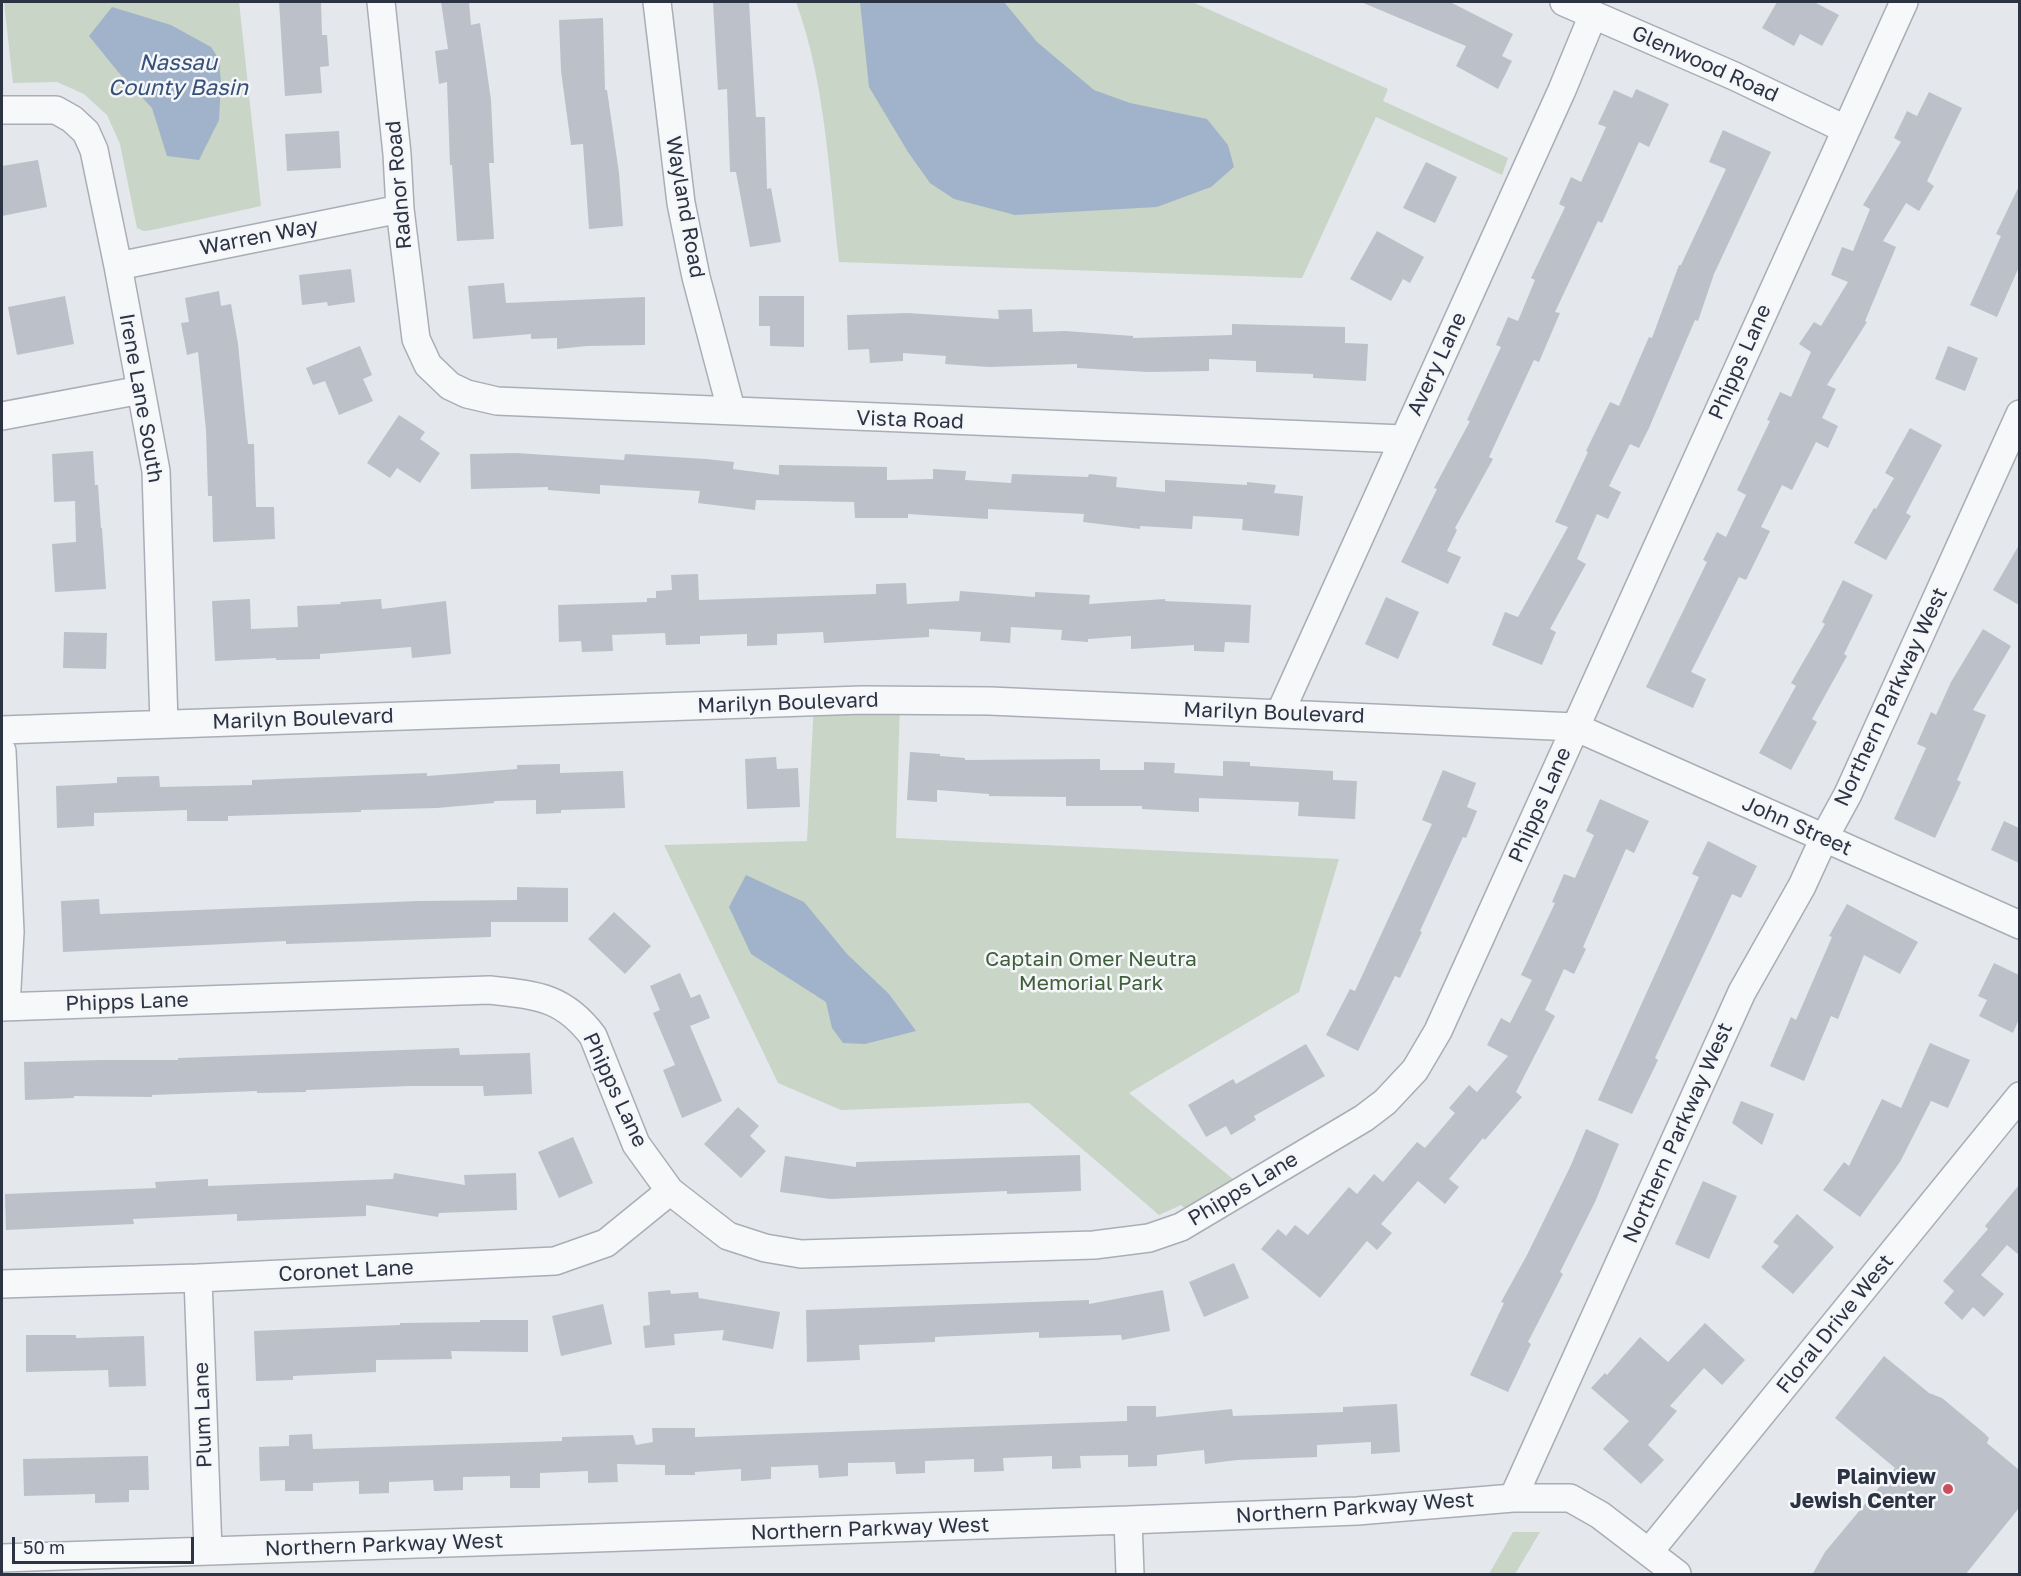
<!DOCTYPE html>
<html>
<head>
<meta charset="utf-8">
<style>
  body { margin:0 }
  #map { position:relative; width:2021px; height:1576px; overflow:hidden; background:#e4e7ec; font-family:"Golos Text",sans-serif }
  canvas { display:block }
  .frame { position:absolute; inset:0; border:3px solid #2c3444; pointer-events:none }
  .scale { position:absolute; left:12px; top:1537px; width:182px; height:27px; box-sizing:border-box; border:3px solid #2c3444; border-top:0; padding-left:8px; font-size:18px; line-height:21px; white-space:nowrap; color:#2c3444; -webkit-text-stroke:4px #f4f6f9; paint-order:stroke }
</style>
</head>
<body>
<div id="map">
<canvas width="2021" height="1576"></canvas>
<div class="frame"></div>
<div class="scale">50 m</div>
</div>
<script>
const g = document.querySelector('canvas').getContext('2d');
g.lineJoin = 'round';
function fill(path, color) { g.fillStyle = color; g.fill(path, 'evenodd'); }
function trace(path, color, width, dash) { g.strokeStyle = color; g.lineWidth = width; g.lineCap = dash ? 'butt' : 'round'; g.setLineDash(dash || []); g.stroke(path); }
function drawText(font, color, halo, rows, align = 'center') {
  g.font = font + ' "Golos Text",sans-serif'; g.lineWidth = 5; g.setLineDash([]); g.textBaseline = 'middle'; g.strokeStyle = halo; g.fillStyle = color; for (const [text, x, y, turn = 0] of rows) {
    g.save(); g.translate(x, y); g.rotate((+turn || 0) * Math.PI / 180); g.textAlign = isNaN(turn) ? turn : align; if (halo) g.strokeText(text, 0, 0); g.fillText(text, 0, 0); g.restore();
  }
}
fill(new Path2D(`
  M4,2H239L261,206L152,230L144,231L137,228L120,144L107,115L84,94L57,82L13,83Z
  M796,2H1192L1388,89L1383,101L1508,158L1502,175L1376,117L1302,278L839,262C829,176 826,84 796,2Z
  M900,701L896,838L1339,859L1299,992L1129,1093L1245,1189L1196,1218L1181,1205L1159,1215L1029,1103L841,1110L778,1083L664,845L807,841L814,702Z
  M1513,1532H1540L1515,1574H1489Z`), '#c9d5c6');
fill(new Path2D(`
  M860,2H1004L1037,42L1094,90L1130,103L1207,119L1228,145L1234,167L1211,187L1157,207L1015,215L954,199L930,183L908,152L869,87Z
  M112,7L171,25L211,47L219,59L221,83L219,120L199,160L167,156L152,108L119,73L89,36Z
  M746,875L804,902L847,954L889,994L916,1031L865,1044L843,1043L832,1028L826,1002L751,954L729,907Z`), '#a1b3ca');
fill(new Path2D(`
  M279,2H321L322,35H327L329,66L320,67L322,93L285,96Z
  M441,2H469L471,25L480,23L491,100L494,163H489L494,239L457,241L452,165H450L447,82L439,84L435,51L448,49Z
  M713,2H749L756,117H765L767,189L771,188L781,242L750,247L736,172H730L727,89L718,90Z
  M1361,2H1450L1513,34L1502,56L1512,61L1498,89L1456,66L1466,46Z
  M1777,2H1814L1839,15L1822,46L1800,34L1794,46L1762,28Z
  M603,18L605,90H607L619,173L623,226L589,229L583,144L571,145L561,71L559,20Z
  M1636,89L1669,104L1649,147L1639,142L1602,223L1598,221L1555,312L1560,313L1539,362L1534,360L1489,457L1493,459L1455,528L1457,530L1447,551L1461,557L1448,584L1401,562L1437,489L1434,488L1470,421L1467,420L1501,347L1496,345L1508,317L1518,321L1535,280L1531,278L1565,207L1559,204L1571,177L1581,182L1606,127L1598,124L1614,90L1632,98Z
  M1929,92L1962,108L1927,181L1934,186L1919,211L1906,203L1883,241L1896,247L1865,321L1867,322L1827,385L1836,389L1822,418L1838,426L1828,448L1816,442L1792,490L1782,485L1761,527L1770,531L1746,580L1739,577L1691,672L1706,679L1693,708L1646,687L1707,562L1703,560L1717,532L1726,537L1746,495L1737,490L1770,421L1767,420L1780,392L1791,397L1811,352L1799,344L1814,322L1821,326L1848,282L1831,275L1842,247L1853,251L1870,209L1863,205L1901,142L1894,138L1907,111L1917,116Z
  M1723,130L1771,152L1714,274L1698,321L1695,320L1649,428L1639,448L1630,444L1609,486L1621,492L1608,519L1597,514L1577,559L1586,564L1550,629L1556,632L1542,665L1492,645L1505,612L1518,617L1568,527L1555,522L1588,452L1586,451L1610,402L1619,406L1649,337L1652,338L1679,265H1681L1726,169L1709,162Z
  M339,131L341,168L287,171L285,134Z
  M38,160L47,207L2,216V166Z
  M1426,162L1457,177L1435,223L1403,208Z
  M2019,186V267L1997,317L1970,305L2001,236L1996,234Z
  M1377,231L1424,257L1410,283L1403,279L1391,301L1350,279Z
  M351,269L355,302L328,306L327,302L302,305L299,275Z
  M504,283L506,303L645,297V345L587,346L557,349V338L531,339V334L473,339L468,286Z
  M219,291L221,306L231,304L238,344L248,444H254L256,507H274L275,539L213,542L212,496H208L206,430L198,352L187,355L181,323L189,322L185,298Z
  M65,296L74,344L17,355L8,307Z
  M759,296H804V347L770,346V326H759Z
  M1032,309L1033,332L1065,331L1133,336V338L1232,335V324L1345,327V343L1368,344L1366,381L1313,378V374L1256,372V361L1209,359V371L1148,372L1077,368V364L989,367L945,364L946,356L903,353V361L870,363L869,349L848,350L847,315L908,313L999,319L998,310Z
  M360,346L372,375L363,379L373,401L339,415L325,381L313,385L306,368Z
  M1948,346L1978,358L1965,391L1935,379Z
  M399,415L425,432L420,439L440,453L420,483L397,468L390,478L367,463Z
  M1910,428L1942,445L1906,513L1911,516L1886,560L1854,543L1874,508L1876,509L1894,478L1885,473Z
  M93,451L95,485H98L101,528H102L106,589L55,592L52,544L76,542L75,501L54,502L52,454Z
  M516,453L624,460L625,454L706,459L734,462L733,469L779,475V465L887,467V480L933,479V469L966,471L965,480L1011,483L1012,474L1088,477L1089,474L1117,477L1116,487L1165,492V480L1247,485V482L1276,485L1274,493L1303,496L1299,536L1242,530L1243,519L1193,516L1192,529L1140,526V529L1083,522L1084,514L988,509V519L908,514V518H855L854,502L756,500L755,510L698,503L700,491L600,485V494L548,490V487L471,489L470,454Z
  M2019,545V605L1993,590Z
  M698,574L699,600L876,594V584L906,583L907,604L959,601L960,591L1035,597V592L1090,595L1089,604L1165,599V601L1251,605L1249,643L1225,642L1224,652L1194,651V645L1131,649V636L1088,639V642L1061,640L1062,630L1011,627L1010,643L980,641L981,632L929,629V637L824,643L823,632L777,634V645L747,646V634L700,636V644L666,645L665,633L612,635L613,651L582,652L581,641L559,642L558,605L647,602V598H656V591L672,590L671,575Z
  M1843,580L1873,595L1844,654L1847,656L1812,719L1817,722L1791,770L1759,753L1796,686L1791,683L1825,624L1822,622Z
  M1386,597L1419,612L1398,659L1365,644Z
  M250,599L251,629L298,627L297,606L341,604L340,602L381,599L382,609L446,601L451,654L412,658L411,647L320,654V659L276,660V658L215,661L212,601Z
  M1983,629L2011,646L1973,710L1986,715L1957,780L1961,782L1935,838L1894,819L1926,748L1917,744L1931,712L1936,715L1951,682Z
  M64,632L107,633L106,669L63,668Z
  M910,752L940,754V756L965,758V760L1100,759V770H1144V762L1175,763L1174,773L1223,776V761L1250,762V766L1333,771V780L1357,781L1355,819L1298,816L1299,802L1199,798V812L1142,809V806H1066V797L989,796V794L937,790V802L907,800Z
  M776,757L777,769L798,768L800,807L747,809L745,759Z
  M560,764V773L623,771L625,808L561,810V813L536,814V800L494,801V803L437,808L361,810V812L228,816V821H187V810L94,813V826L57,828L56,786L117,783V777L159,776L160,787L252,785V780L427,773V776L517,769V765Z
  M1443,770L1476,783L1467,807L1477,811L1466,838L1463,837L1420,931L1422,932L1400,978L1395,976L1358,1051L1326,1035L1350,989L1355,991L1432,824L1422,820Z
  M1600,799L1649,821L1634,853L1626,849L1583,947L1586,949L1574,974L1564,969L1545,1010L1555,1016L1516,1092L1522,1097L1485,1140L1483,1138L1449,1179L1459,1187L1445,1204L1418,1181L1381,1224L1392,1233L1377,1250L1367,1241L1320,1298L1261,1249L1278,1229L1286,1236L1295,1225L1308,1235L1349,1187L1357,1194L1374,1174L1383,1182L1417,1142L1425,1148L1455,1113L1449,1108L1469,1085L1477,1092L1508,1056L1487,1045L1501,1018L1510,1023L1532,980L1521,975L1555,903L1552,902L1564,874L1575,878L1594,835L1586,831Z
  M2004,821L2019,828V863L1991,850Z
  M1708,841L1757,866L1741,898L1732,894L1655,1058L1658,1060L1632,1114L1598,1100L1699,877L1692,874Z
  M517,887L568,888V922H491V937L286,944V941L63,952L61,901L99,899L100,914L418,901L517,900Z
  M1847,904L1918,942L1900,974L1864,955L1838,1019L1831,1016L1804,1081L1770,1066L1791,1017L1796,1020L1832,937L1829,936Z
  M614,912L651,946L625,974L588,939Z
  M1994,963L2019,975V1019L2013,1033L1979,1016L1987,1000L1978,996Z
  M680,973L691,998L700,994L710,1018L690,1026L722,1101L682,1118L663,1070L675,1065L653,1013L660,1010L650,986Z
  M1930,1043L1970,1060L1948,1108L1931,1101L1900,1162L1860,1217L1823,1190L1844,1162L1849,1166L1882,1099L1901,1108Z
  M1306,1044L1325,1076L1254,1116L1256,1120L1231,1135L1226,1126L1206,1137L1188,1105L1233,1079L1236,1084Z
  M459,1048L460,1055L530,1053L532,1094L484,1096L483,1086H410L306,1090V1092L257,1093V1091L152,1095V1097L74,1096V1098L25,1100L24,1062L102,1060H178V1058Z
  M1741,1101L1774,1114L1762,1145L1732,1123Z
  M738,1107L759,1126L750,1136L766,1151L741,1178L704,1144Z
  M1586,1129L1619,1144L1595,1202L1560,1272L1563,1274L1528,1342L1531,1344L1508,1392L1470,1375L1504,1303L1501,1302L1527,1255L1571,1165Z
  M573,1137L593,1183L559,1198L538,1152Z
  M1080,1155L1081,1191L1007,1194V1191L830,1199L780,1192L785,1156L856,1167V1162Z
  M394,1173L465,1185L464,1175L516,1173L517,1210L439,1213L438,1217L366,1205V1216L237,1221V1214L133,1219L134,1224L6,1230L5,1194L156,1188L155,1182L208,1179V1186L393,1179Z
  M1703,1181L1737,1196L1709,1259L1675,1244Z
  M2019,1185V1255L2007,1245L1981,1275L2004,1294L1984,1317L1973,1307L1962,1320L1944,1303L1954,1291L1943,1281L1988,1229L1985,1226Z
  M1797,1214L1834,1247L1793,1294L1761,1267L1779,1246L1773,1242Z
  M1234,1263L1249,1298L1204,1317L1189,1282Z
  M670,1290L671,1294L698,1292L699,1298L780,1312L773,1349L722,1340L724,1330L674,1334L675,1345L645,1348L643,1326L650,1325L648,1292Z
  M1163,1290L1170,1331L1122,1340L1121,1335L1039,1338V1332L935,1337V1342L859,1345L860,1360L807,1362L806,1310L1089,1300V1304Z
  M603,1304L612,1344L561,1356L552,1316Z
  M480,1320H528V1352L451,1351L452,1359L376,1360V1372L293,1376V1380L256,1381L254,1331L400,1325V1323L480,1322Z
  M1705,1323L1745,1360L1722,1385L1704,1368L1670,1406L1677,1411L1648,1445L1664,1460L1641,1484L1603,1449L1629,1421L1591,1388L1605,1373L1607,1375L1640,1337L1668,1362Z
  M26,1335H76V1338L144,1336L146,1386L109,1387L108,1370L26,1372Z
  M1884,1356L1929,1393L1942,1398L1984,1433L1989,1438L1987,1443L2019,1470V1508L1965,1575H1812L1825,1552L1895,1468L1835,1418Z
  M1397,1404L1400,1452L1371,1454V1442L1317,1445V1457L1237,1460L1205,1464L1204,1450L1157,1455V1466L1128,1467V1455L1080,1456L1081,1468L1052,1469V1456L1003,1458L1004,1471L974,1472V1459L925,1461V1473L896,1474L895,1462L848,1463V1476L819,1478L818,1465L771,1467V1479L741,1481V1469L695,1472V1475H665V1465L617,1464L618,1482L588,1483V1471L540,1473V1488H510V1476L463,1477V1490L434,1491L433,1480L389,1482V1493L359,1494V1481L313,1483V1491H285V1480L260,1481L259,1447L289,1446V1435L312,1434L313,1449L562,1441V1437L633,1435L636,1445L653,1442L652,1428H695V1437L1127,1421V1406H1156V1417L1232,1409L1233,1416L1343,1412V1407Z
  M148,1456L149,1490H129V1502L95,1503V1494L24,1496L23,1459Z`), '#bcc0c9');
const minor = new Path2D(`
  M381,2L397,154L400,209L416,339L428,365L450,386L467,394L497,401L1403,439
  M657,2L681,203L696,277L731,409
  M1564,2L1734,76L1845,129
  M2,110H56L72,119L86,132L94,150L118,266L156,471L164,723
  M118,266L400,209
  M2,416L141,390
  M1280,713L1562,90L1593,15
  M2,730L862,700L990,701L1575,727L2020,925
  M2,751L10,932L6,1007
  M2,1007L489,990C535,995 563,996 593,1036L636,1144L670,1191L728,1236L765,1248L801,1254L1094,1245L1149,1238L1181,1227L1364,1118L1385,1102L1415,1070L1438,1031L1904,2
  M198,1278L208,1551
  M2,1284L198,1278L555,1261L606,1243L670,1191
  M1513,1498H1570L1600,1515L1677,1574
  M1128,1520L1130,1574
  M1649,1552L2020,1096
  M2,1558L1128,1520L1357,1511L1513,1498L1742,992L1802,886L1824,838L1848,794L2020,414`);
trace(minor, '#a9aeb6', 30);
trace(minor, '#f7f8fa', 27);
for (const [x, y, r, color] of [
  [1948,1489,6,"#cb4f5b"]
]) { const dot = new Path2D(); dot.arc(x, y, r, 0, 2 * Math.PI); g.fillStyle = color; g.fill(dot); trace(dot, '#f4f6f9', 2); }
drawText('21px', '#2c3444', '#f4f6f9', [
  ["Glenwood Road",1705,64,24],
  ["Radnor Road",399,185,-95],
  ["Wayland Road",685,207,80],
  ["Warren Way",259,237,-11],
  ["Phipps Lane",1740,362,-66],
  ["Avery Lane",1437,364,-65],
  ["Irene Lane South",141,398,80],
  ["Vista Road",910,420,2],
  ["Northern Parkway West",1891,697,-65],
  ["Marilyn Boulevard",788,703,-2],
  ["Marilyn Boulevard",1274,713,2],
  ["Marilyn Boulevard",303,719,-2],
  ["Phipps Lane",1540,805,-66],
  ["John Street",1797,826,24],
  ["Phipps Lane",127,1002,-2],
  ["Phipps Lane",615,1090,65],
  ["Northern Parkway West",1678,1133,-66],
  ["Phipps Lane",1243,1189,-31],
  ["Coronet Lane",346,1271,-3],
  ["Floral Drive West",1835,1324,-51],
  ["Plum Lane",203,1415,-92],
  ["Northern Parkway West",1355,1508,-4],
  ["Northern Parkway West",870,1529,-2],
  ["Northern Parkway West",384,1545,-2]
]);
drawText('21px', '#3f5f3a', '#f4f6f9', [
  ["Captain Omer Neutra",1091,959],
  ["Memorial Park",1091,983]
]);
drawText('bold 21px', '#2c3444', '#f4f6f9', [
  ["Plainview",1936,1477],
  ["Jewish Center",1936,1501]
], 'right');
drawText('italic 22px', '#375077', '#f4f6f9', [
  ["Nassau",178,63],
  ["County Basin",178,88]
]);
</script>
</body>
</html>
